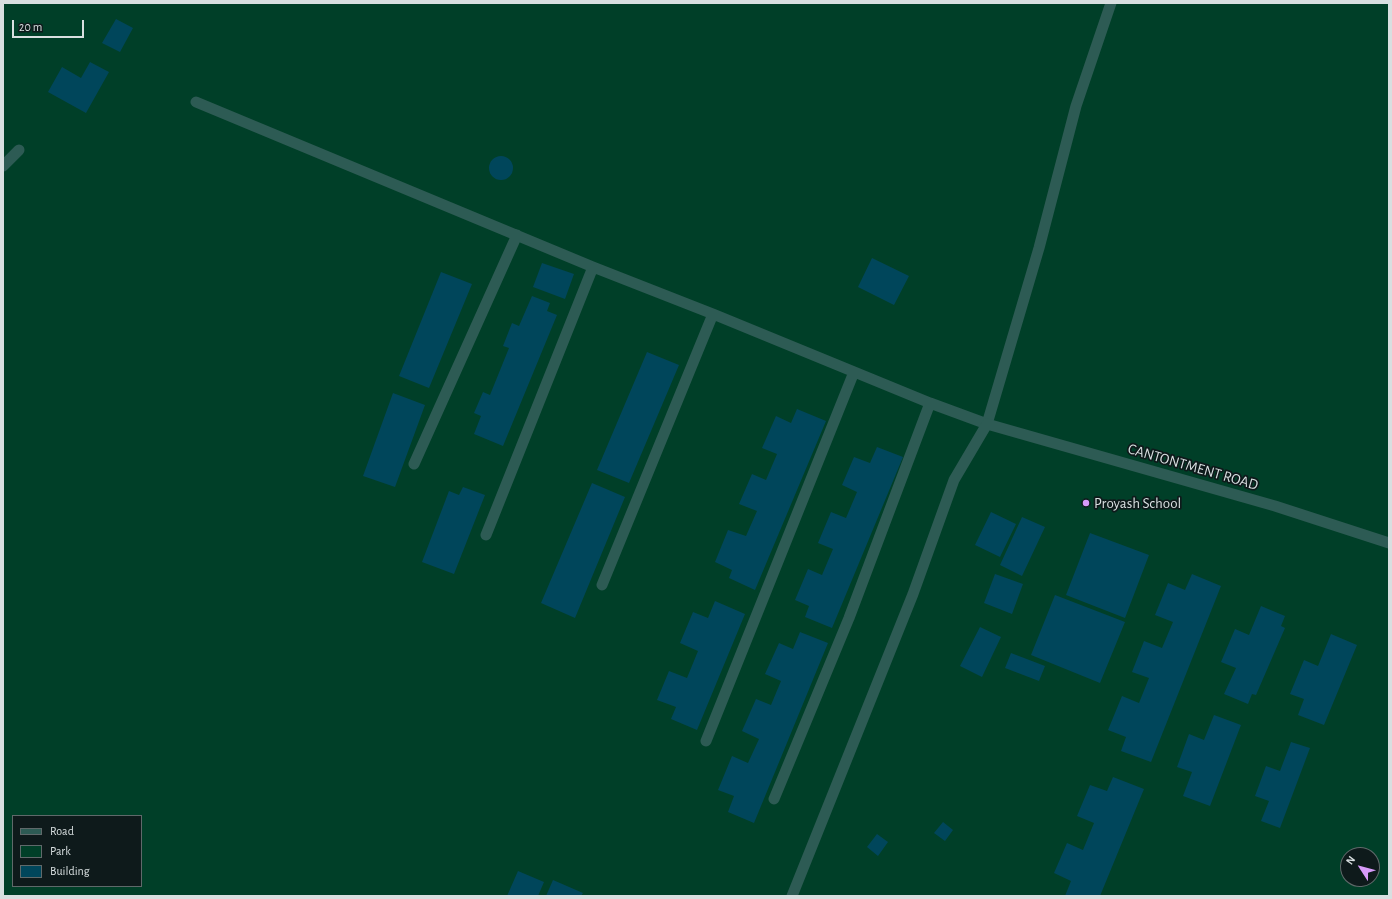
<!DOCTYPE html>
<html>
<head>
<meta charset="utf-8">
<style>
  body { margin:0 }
  #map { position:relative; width:1392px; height:899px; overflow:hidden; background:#182324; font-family:"Alegreya Sans",sans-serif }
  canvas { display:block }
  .frame { position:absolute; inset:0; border:4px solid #d8dfe0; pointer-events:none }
  .legend { position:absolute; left:12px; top:815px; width:130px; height:72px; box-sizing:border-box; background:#0e1a1b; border:1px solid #5f696a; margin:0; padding:5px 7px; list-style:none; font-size:12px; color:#d8dfe0 }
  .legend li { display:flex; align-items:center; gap:8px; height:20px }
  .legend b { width:20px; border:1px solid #5f696a }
  .north { position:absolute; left:1340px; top:847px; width:40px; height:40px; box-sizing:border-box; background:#0e1a1b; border:1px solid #5f696a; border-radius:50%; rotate:306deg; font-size:11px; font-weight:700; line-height:16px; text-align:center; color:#d8dfe0 }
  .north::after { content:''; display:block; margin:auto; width:14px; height:18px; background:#d79bf9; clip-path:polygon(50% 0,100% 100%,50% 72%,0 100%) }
  .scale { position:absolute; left:12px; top:20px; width:72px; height:18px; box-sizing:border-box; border:2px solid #d8dfe0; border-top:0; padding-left:5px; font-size:12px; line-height:14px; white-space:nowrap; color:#d8dfe0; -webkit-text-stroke:3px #0e1a1b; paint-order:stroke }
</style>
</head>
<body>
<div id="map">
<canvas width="1392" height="899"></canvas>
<div class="frame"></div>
<ul class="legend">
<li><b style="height:5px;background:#2d5b54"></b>Road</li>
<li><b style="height:11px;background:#003f28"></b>Park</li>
<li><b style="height:11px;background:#00465b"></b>Building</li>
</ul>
<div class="north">N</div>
<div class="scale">20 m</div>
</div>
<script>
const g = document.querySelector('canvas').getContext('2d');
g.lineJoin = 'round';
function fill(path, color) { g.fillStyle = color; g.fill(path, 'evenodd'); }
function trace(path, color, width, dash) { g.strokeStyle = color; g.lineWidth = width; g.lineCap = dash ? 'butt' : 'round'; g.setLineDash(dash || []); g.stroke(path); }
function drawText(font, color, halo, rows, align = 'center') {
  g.font = font + ' "Alegreya Sans",sans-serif'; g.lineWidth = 3.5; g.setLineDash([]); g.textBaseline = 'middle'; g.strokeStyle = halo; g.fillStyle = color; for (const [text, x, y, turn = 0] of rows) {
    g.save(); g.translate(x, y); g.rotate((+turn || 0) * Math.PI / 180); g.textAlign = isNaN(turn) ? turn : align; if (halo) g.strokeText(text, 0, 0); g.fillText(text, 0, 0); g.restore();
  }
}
fill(new Path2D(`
  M3,3H1389V896H3ZM13,816H141V886H13ZM1348,855H1372V879H1348Z`), '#003f28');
fill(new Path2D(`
  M116,19L133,28L120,52L102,43Z
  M90,62L109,72L86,113L48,92L62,67L81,78Z
  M489 168a12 12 0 1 1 24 0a12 12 0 1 1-24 0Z
  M872,258L909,276L894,305L858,287Z
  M542,263L574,274L565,299L533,287Z
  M441,272L472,284L429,388L399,376Z
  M532,296L550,303L547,311L557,315L503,446L474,434L481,416L474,413L483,392L490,395L509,348L503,346L512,323L519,326Z
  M647,352L679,365L629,483L597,470Z
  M393,393L425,405L395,487L363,476Z
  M797,409L826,421L755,590L729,578L732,570L715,562L728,530L746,536L757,511L739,504L752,474L766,480L777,454L762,448L776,416L791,423Z
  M877,447L903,457L832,628L805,617L809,606L795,600L808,569L822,575L833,549L818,543L831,512L846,518L857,492L842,485L854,457L870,463Z
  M592,483L625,497L575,618L541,603Z
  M463,487L485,495L454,574L422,562L449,491L459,495Z
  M991,512L1016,524L1000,557L975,545Z
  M1022,517L1045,527L1022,576L1000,565Z
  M1090,533L1149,555L1125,618L1066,595Z
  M995,574L1023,584L1012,614L984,603Z
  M1192,574L1221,586L1151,762L1121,751L1126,737L1108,730L1122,696L1139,703L1149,678L1132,672L1144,641L1162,648L1173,622L1155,615L1168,583L1185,590Z
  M1055,595L1125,622L1100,683L1031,655Z
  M715,601L745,614L697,730L671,719L676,707L657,700L669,671L687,678L698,651L680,643L693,612L708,618Z
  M1261,606L1285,616L1281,626L1285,628L1256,695L1252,694L1248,704L1224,694L1236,668L1221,662L1235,629L1249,635Z
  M980,627L1001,637L982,677L960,666Z
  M800,632L828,643L754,823L728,812L734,796L718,790L732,756L748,763L759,739L742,731L756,699L771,705L781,681L765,674L779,643L793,649Z
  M1331,634L1357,645L1324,725L1298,715L1304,699L1290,694L1304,660L1318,666Z
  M1011,653L1045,666L1039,681L1005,668Z
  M1214,715L1241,725L1210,806L1183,796L1192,772L1177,767L1189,734L1204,740Z
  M1291,742L1310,748L1280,828L1261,821L1269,801L1255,796L1266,766L1280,771Z
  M1113,777L1144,789L1100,896H1065L1071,881L1054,873L1067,843L1083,850L1094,823L1077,816L1090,785L1107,791Z
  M943,822L953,830L945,841L934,833Z
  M877,834L888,842L878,856L867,847Z
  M518,871L544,882L538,896H507Z
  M553,880L583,893L581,896H546Z`), '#00465b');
trace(new Path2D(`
  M196,102L593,267L713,314L602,585
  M3,166L19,150
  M713,314L930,403L987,424L1039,248L1076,106L1111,3
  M414,464L517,235
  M486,535L593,267
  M706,741L854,372
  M774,799L849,618L930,403`), '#2d5b54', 11);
trace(new Path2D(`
  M792,896L913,594L954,480L987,424L1275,506L1389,543`), '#2d5b54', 11);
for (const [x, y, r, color] of [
  [1086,503,4,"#d79bf9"]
]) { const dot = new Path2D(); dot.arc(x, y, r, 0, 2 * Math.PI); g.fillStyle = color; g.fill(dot); trace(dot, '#0e1a1b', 1.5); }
drawText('15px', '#d8dfe0', '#0e1a1b', [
  ["CANTONTMENT ROAD",1193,467,16]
]);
drawText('15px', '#d8dfe0', '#0e1a1b', [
  ["Proyash School",1094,503]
], 'left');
</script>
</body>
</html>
